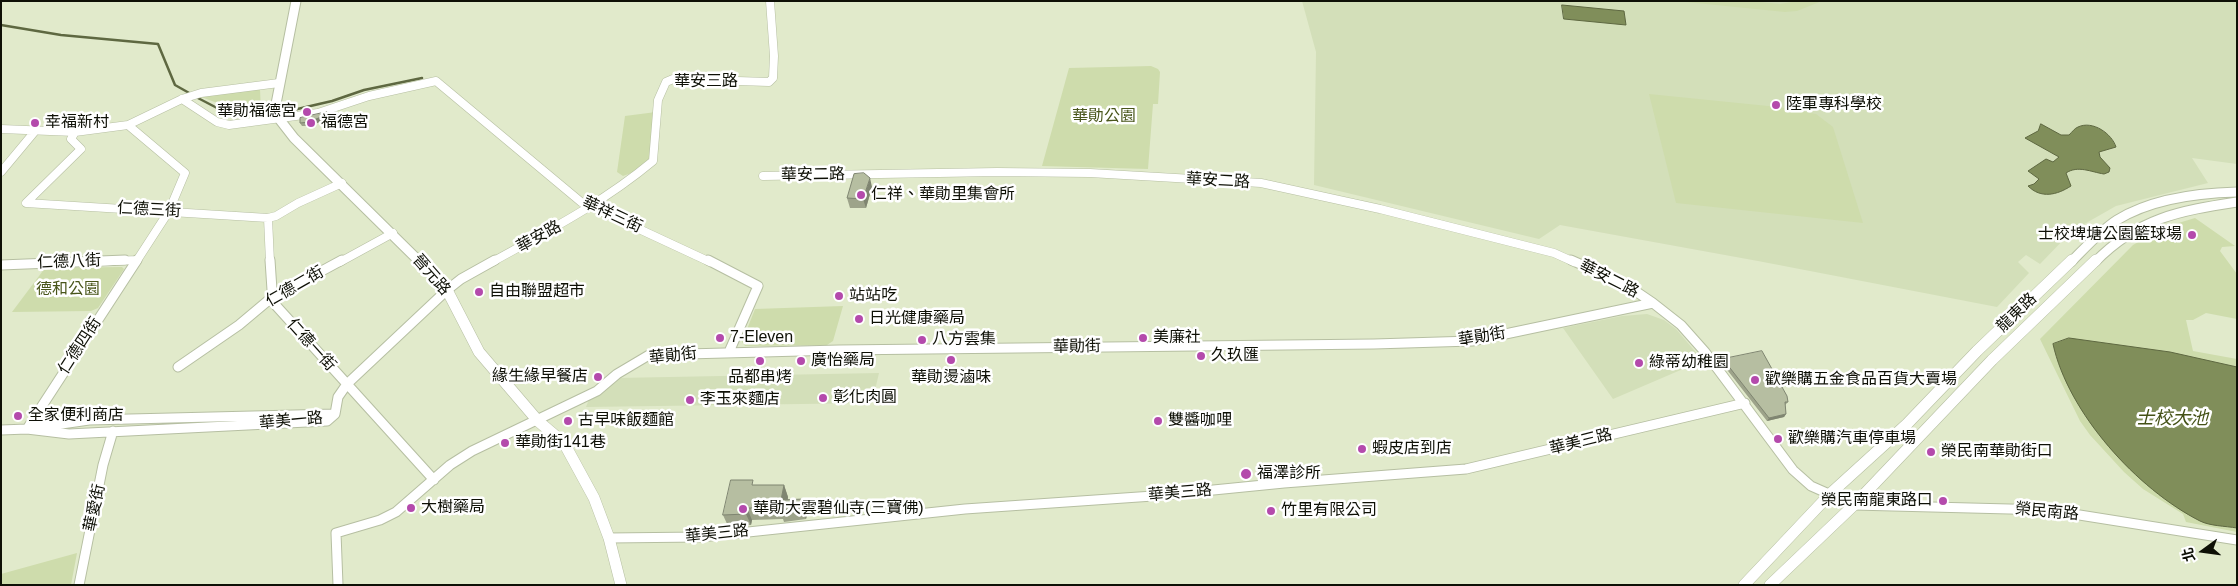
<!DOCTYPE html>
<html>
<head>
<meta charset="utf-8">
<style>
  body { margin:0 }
  #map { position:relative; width:2238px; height:586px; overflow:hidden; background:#e1eacb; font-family:Arial,"Noto Sans TC",sans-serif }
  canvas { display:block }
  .frame { position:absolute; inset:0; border:2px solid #0e1006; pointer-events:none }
  .north { position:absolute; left:2178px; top:526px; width:50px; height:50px; -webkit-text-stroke:4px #fff; paint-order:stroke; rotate:256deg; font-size:14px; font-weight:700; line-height:20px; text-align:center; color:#0e1006 }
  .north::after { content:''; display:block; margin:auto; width:18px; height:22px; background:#0e1006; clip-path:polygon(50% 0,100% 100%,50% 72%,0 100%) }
</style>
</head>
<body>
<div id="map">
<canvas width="2238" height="586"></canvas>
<div class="frame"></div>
<div class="north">北</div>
</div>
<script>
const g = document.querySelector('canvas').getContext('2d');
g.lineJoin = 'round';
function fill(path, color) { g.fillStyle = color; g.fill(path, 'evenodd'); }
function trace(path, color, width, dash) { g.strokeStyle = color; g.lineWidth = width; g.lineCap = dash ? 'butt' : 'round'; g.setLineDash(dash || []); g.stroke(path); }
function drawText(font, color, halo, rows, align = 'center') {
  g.font = font + ' Arial,"Noto Sans TC",sans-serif'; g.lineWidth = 5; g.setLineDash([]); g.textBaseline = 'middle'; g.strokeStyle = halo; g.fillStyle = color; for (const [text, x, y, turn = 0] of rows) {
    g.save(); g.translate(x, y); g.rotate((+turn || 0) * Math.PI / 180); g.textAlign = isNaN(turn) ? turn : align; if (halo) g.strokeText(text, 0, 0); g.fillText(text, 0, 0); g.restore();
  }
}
fill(new Path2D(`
  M1302,1H2237V164L2192,158L2208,183L2116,206L2072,231L2040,264L2026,255L2018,262L2029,273L1997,307L1758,261L1560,225L1539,239L1314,185L1316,52Z
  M1647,314L1664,320L1676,329L1699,356L1683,369L1613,399L1563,328L1622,316Z
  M879,373L872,403L586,407L591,394L617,378Z`), '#d3dfb9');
fill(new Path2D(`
  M1676,1H1751L1780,4L1798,1H1822L1797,11L1785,12Z
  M1151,66L1158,69L1160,72L1158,104H1153L1148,169L1042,166L1069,68Z
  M260,88L261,114L245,113L201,97Z
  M1649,94L1778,107L1816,114L1833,127L1863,223L1676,203Z
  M656,112L650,159L634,172L623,176L617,172L625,116Z
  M2195,218L2235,246L2222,247L2220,251L2237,274V319L2206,313L2193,320H2186L2193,351L2237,359V532L2186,522L2183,514L2143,489L2124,472L2090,435L2080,421L2040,339L2133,245L2165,227Z
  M122,267L124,269L98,308L91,311L12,312L45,268Z
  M843,306L833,341L827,345L745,346L742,342L755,309Z
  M77,553L71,585H1V574Z`), '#cedcac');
const water = new Path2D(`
  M1562,5L1624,11L1626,25L1564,19Z
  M2041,124L2061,135H2069C2072,132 2075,128 2078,127C2093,120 2112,134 2116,147L2099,152L2100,157L2110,168L2109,172L2104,174C2091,172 2078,165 2066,173L2071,186C2057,195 2041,199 2028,186L2034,184L2039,179L2028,171L2046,159L2053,162L2059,157L2025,138L2038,131Z
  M2069,338L2170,352L2237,367V528C2225,526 2210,526 2200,521C2137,489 2068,413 2053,344Z`);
fill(water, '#808e5a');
trace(water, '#5e6841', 1);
trace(new Path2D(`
  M1,25L61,35L158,44L175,85L191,94
  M196,97L219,109L263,117L332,101L364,90L422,78`), '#5e6841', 2.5);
const minorFar1 = new Path2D(`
  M182,99L217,122L229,125L318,113L369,96L436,81L581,202L710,262
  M128,125L185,173L169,211L136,262
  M1,129L75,132L128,125L182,99L201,93L279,83
  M75,132L71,139L81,149L26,203L268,218L276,216L298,203L342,183
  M1,172L36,130
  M763,176L997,172L1090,173L1261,183L1380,209L1554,253L1574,262
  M268,218L270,262
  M91,262L137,260
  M340,262L393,233
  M492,262C548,231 604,202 653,161L658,100L666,82L673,79L769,82L773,78L774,56L770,1`);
const minor = new Path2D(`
  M270,260L272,290L270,299L347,384L338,397L335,414
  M708,260L758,286L729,352
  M1571,260L1625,284L1653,303
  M1,265L125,260
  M178,367L239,325L270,299L342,260
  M335,414L327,421L69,434L27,429L89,420Z
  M1,430L27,429L137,260
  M434,480L347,384L447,290L461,279L495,260
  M609,538L701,537L965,509L1153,496L1284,483L1466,469L1745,403
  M79,585L103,465L113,431
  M338,585L336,533L380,520L396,512L450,465L472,451L597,391L617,374L649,355L839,350L1374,344L1472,341L1653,303L1681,325L1705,352L1793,470L1811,486L1854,505L2048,510L2237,540`);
const tertiaryFar1 = new Path2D(`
  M296,1L275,109L280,120L294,138L420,262
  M2071,262C2085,248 2100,231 2117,220C2151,199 2197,193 2237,192
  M2095,262C2138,218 2179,211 2237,202`);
const tertiary = new Path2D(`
  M419,260L447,290L479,352L538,421L564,443L594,498L609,538L621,585
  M1744,585L1830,494L1907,424L1977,351L2072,260
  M1770,585L1854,505L1992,360L2096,260`);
trace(minorFar1, '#b6bfa2', 9);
trace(minor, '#b6bfa2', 11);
trace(tertiaryFar1, '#b6bfa2', 11);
trace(tertiary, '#b6bfa2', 12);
trace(minorFar1, '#fff', 8);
trace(minor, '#fff', 9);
trace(tertiaryFar1, '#fff', 9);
trace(tertiary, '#fff', 11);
fill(new Path2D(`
  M327,112L330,117L311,126H302L300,123Z
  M872,187L866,208H850L847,198Z
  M1723,359L1788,402L1785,405L1786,414L1784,417L1767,421L1721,362Z
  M755,485H784L788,497V500L808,511L806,519L784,522L783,519L752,520L751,525L728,526L723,515Z`), '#9da38a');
fill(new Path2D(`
  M327,112L330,117L311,126L309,122Z
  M870,178L872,187L866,208L863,199Z
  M1786,414L1784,417L1767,421L1769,418Z
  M784,485L788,497L786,509L781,500Z
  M804,499L808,511L806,519L802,508Z
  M747,508L752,520L751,525L746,514Z`), '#7f8571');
const building = new Path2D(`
  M327,112L328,114L309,122L300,123V118Z
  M864,173L870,178L863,199L847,198L854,174Z
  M1762,351L1787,396L1788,402H1785L1786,414L1769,418L1723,359Z
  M731,480H753L752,485H784L781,500L804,499L802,508L779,510L780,508H747L746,514L723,515Z`);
fill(building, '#b6bea1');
trace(building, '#7f8571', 1);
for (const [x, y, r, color] of [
  [1776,105,5,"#b44aac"],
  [307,112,5,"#b44aac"],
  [35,123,5,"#b44aac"],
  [311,123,5,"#b44aac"],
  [861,195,5,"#b44aac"],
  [2192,235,5,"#b44aac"],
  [479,292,5,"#b44aac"],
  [839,296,5,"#b44aac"],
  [859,319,5,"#b44aac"],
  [720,338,5,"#b44aac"],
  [1143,338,5,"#b44aac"],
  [922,340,5,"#b44aac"],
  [1201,356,5,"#b44aac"],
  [951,360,5,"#b44aac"],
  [760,361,5,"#b44aac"],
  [801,361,5,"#b44aac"],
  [1639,363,5,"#b44aac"],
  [598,377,5,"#b44aac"],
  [1755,380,5,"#b44aac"],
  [823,398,5,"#b44aac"],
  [690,400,5,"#b44aac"],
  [18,416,5,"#b44aac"],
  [568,421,5,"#b44aac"],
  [1158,421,5,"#b44aac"],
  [1778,439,5,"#b44aac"],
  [505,443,5,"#b44aac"],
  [1362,449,5,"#b44aac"],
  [1931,452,5,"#b44aac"],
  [1246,474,6,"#b44aac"],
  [1943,501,5,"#b44aac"],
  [411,508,5,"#b44aac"],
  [743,509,5,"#b44aac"],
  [1271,511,5,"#b44aac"]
]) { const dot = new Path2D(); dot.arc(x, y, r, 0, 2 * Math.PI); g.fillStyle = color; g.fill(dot); trace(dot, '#fff', 2); }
drawText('16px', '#0e1006', '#fff', [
  ["華安三路",706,82],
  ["華安二路",813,175,-1],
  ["華安二路",1218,181,3],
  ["仁德三街",149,210,3],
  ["華祥三街",612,215,25],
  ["華安路",539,237,-29],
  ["仁德八街",69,262,-2],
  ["晉元路",431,275,49],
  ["華安二路",1609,279,27],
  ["仁德二街",295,287,-30],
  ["龍東路",2017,313,-44],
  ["華勛街",1482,337,-9],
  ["仁德一街",311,345,48],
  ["仁德四街",80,346,-57],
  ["華勛街",1077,347,-1],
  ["華勛街",673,356,-6],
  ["華美一路",291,421,-5],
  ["華美三路",1581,442,-14],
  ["華美三路",1180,493,-5],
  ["華愛街",95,508,-78],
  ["榮民南路",2047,512,5],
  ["華美三路",717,534,-6]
]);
drawText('16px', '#0e1006', '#fff', [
  ["陸軍專科學校",1786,105],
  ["華勛福德宮",297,112,"right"],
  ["幸福新村",45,123],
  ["福德宮",321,123],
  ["仁祥、華勛里集會所",871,195],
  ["士校埤塘公園籃球場",2182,235,"right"],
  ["自由聯盟超市",489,292],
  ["站站吃",849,296],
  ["日光健康藥局",869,319],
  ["7-Eleven",730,338],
  ["美廉社",1153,338],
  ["八方雲集",932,340],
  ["久玖匯",1211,356],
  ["廣怡藥局",811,361],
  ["綠蒂幼稚園",1649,363],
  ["緣生緣早餐店",588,377,"right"],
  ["品都串烤",760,378,"center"],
  ["華勛燙滷味",951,378,"center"],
  ["歡樂購五金食品百貨大賣場",1765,380],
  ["彰化肉圓",833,398],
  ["李玉來麵店",700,400],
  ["全家便利商店",28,416],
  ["古早味飯麵館",578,421],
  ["雙醬咖哩",1168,421],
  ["歡樂購汽車停車場",1788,439],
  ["華勛街141巷",515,443],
  ["蝦皮店到店",1372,449],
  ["榮民南華勛街口",1941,452],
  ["福澤診所",1257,474],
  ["榮民南龍東路口",1933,501,"right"],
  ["大樹藥局",421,508],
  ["華勛大雲碧仙寺(三寶佛)",753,509],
  ["竹里有限公司",1281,511]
], 'left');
drawText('16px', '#49561b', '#fff', [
  ["華勛公園",1104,117],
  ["德和公園",68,290]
]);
drawText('italic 18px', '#445116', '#fff', [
  ["士校大池",2172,419]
]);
</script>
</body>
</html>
